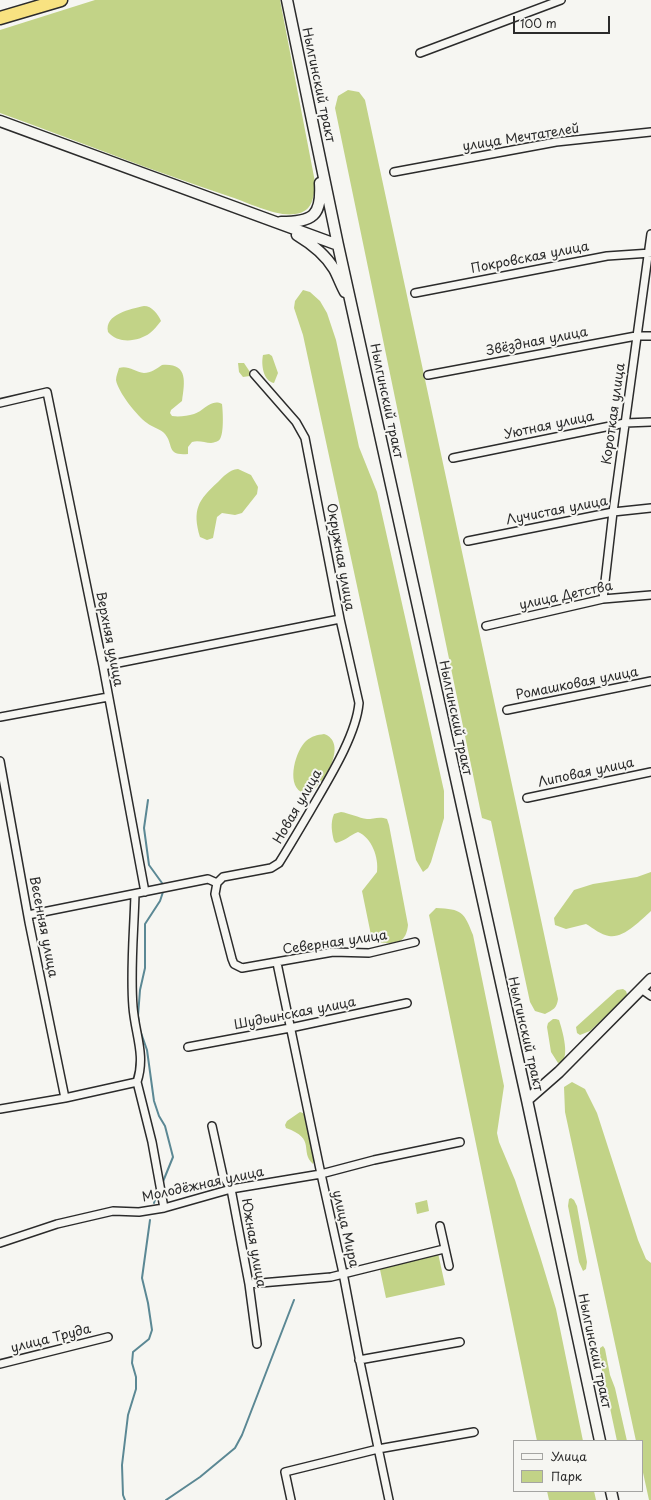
<!DOCTYPE html>
<html>
<head>
<meta charset="utf-8">
<style>
  body { margin:0 }
  #map { position:relative; width:651px; height:1500px; overflow:hidden; background:#f6f6f2; font-family:"Playpen Sans",sans-serif }
  canvas { display:block }
  .legend { position:absolute; left:513px; top:1440px; width:130px; height:52px; box-sizing:border-box; background:#f6f6f2; border:1px solid #a5a5a2; margin:0; padding:5px 7px; list-style:none; font-size:12px; color:#2b2b2b }
  .legend li { display:flex; align-items:center; gap:8px; height:20px }
  .legend b { width:20px; border:1px solid #a5a5a2 }
  .scale { position:absolute; left:513px; top:16px; width:97px; height:18px; box-sizing:border-box; border:2px solid #2b2b2b; border-top:0; padding-left:5px; font-size:12px; line-height:14px; white-space:nowrap; color:#2b2b2b; -webkit-text-stroke:3px #f6f6f2; paint-order:stroke }
</style>
</head>
<body>
<div id="map">
<canvas width="651" height="1500"></canvas>
<ul class="legend">
<li><b style="height:5px;background:#f6f6f2"></b>Улица</li>
<li><b style="height:11px;background:#c2d387"></b>Парк</li>
</ul>
<div class="scale">100 m</div>
</div>
<script>
const g = document.querySelector('canvas').getContext('2d');
g.lineJoin = 'round';
function fill(path, color) { g.fillStyle = color; g.fill(path, 'evenodd'); }
function trace(path, color, width, dash) { g.strokeStyle = color; g.lineWidth = width; g.lineCap = dash ? 'butt' : 'round'; g.setLineDash(dash || []); g.stroke(path); }
function drawText(font, color, halo, rows, align = 'center') {
  g.font = font + ' "Playpen Sans",sans-serif'; g.lineWidth = 4; g.setLineDash([]); g.textBaseline = 'middle'; g.strokeStyle = halo; g.fillStyle = color; for (const [text, x, y, turn = 0] of rows) {
    g.save(); g.translate(x, y); g.rotate((+turn || 0) * Math.PI / 180); g.textAlign = isNaN(turn) ? turn : align; if (halo) g.strokeText(text, 0, 0); g.fillText(text, 0, 0); g.restore();
  }
}
fill(new Path2D(`
  M95,0H280L315,182C314,197 313,212 295,214C277,217 249,203 231,197C153,171 77,141 0,113V30Z
  M348,90L359,92L365,100L558,999C557,1008 553,1010 545,1014L535,1011L530,1002L491,821L482,818L335,108L338,96Z
  M303,290L310,292L320,301L327,313L336,340L359,447L377,492L444,791V818L431,862L428,868L423,872L416,860L303,335L294,308L295,301Z
  M144,306C152,306 158,314 161,321C157,326 154,330 150,333C138,342 118,344 108,332C104,314 131,309 144,306Z
  M269,354L272,356L278,373L274,383C263,381 261,364 263,355Z
  M238,363H244L250,372V376L243,377L239,372Z
  M162,365C188,363 185,381 182,401L171,410L170,413L172,416C179,417 187,416 194,414C204,411 211,398 222,404C223,412 224,433 220,439C218,442 215,442 211,443C205,443 199,440 192,442L188,447V454C166,456 174,445 165,434C161,429 152,427 147,423C137,416 118,392 116,380C116,376 118,372 119,368C128,365 135,372 144,373C151,373 156,369 162,365Z
  M238,469L251,475L258,487L257,494L242,513L235,515L222,513L217,517L213,538L207,540L200,537C192,510 198,500 218,482C224,476 229,470 238,469Z
  M324,734C348,742 326,782 311,791C308,792 304,792 301,792C286,783 296,750 306,741C312,736 317,735 324,734Z
  M341,812C349,813 359,818 367,819C373,819 380,816 387,819L389,825L408,925C406,945 394,944 378,942L371,935L362,891L377,872C379,858 372,838 358,832C350,835 345,841 336,843L334,841C332,833 330,823 334,814Z
  M651,872V911C641,920 623,939 609,936C601,935 593,928 586,924L566,929L555,925L554,918L574,890L593,884L637,877Z
  M436,908C462,909 464,912 473,935L504,1086L497,1133L499,1142L515,1180L540,1256L556,1309L583,1441H537L429,915Z
  M623,989L626,991L627,994L626,997L590,1031L580,1035L577,1033L576,1027L617,990Z
  M553,1019H556L559,1020C562,1029 572,1062 558,1063L551,1052L547,1027L548,1023Z
  M572,1082L585,1089L597,1113L638,1240L646,1259L651,1263V1500H649L642,1468V1441H636L565,1112L564,1087Z
  M300,1112L303,1113L306,1117L314,1161L313,1164C299,1151 317,1139 286,1128L285,1125L287,1121Z
  M571,1198L574,1200L577,1206L587,1262L586,1269L583,1271L579,1262L568,1206L569,1199Z
  M427,1200L429,1211L417,1214L415,1203Z
  M438,1253L445,1285L386,1298L379,1265Z
  M603,1346L605,1349L610,1375L615,1388L627,1441H617L600,1361V1348Z
  M547,1491H594L596,1500H549Z`), '#c2d387');
trace(new Path2D(`
  M148,800L144,828L149,865L162,883
  M139,1023L138,1016L140,990L145,968V924L160,901L163,892
  M140,1030L147,1050L154,1101L159,1116L165,1126L173,1157L162,1184
  M154,1203L156,1196
  M125,1500L123,1495L122,1465L128,1415L136,1389V1377L132,1363L133,1352L149,1339L152,1330L148,1303L142,1278L150,1220
  M166,1500L200,1477L235,1448L242,1435L294,1300`), '#5b8894', 2);
const street = new Path2D(`
  M420,53L561,0
  M394,172L556,142L651,132
  M415,293L607,256L651,253
  M428,375L636,336H651
  M0,403L47,392L103,666L145,892
  M453,458L625,423L651,422
  M468,541L613,512L651,508
  M603,599L613,512L651,234
  M340,619L359,703C356,737 326,783 309,813C299,830 289,847 279,863L271,868L223,877L217,883L215,894L232,959L234,964L242,968L333,952L369,953L415,942
  M486,626L603,599L651,595
  M103,666L340,619L305,438L296,422L254,374
  M507,710L651,681
  M0,717L108,697
  M0,761L29,922L65,1098
  M527,798L651,772
  M135,894C134,932 130,970 133,1007C135,1034 146,1055 137,1082L152,1142L164,1208
  M28,915L208,879L217,883
  M277,963L321,1174L343,1273L360,1362L389,1500
  M641,989L651,996
  M188,1047L290,1028L407,1003
  M0,1109L65,1098L137,1082
  M212,1126L223,1176L231,1189L249,1284L257,1344
  M440,1226L449,1266
  M0,1243L57,1224L113,1211L139,1212L164,1208L231,1189L321,1174L374,1160L460,1142
  M249,1284L331,1277L444,1249
  M359,1360L460,1342
  M0,1364L108,1337
  M291,1500L285,1472L378,1449L474,1432`);
const secondary = new Path2D(`
  M287,0L338,245L527,1100L600,1441
  M0,121L338,245
  M281,222C313,222 322,216 320,183
  M297,235C312,244 325,254 334,269C338,276 341,285 345,292
  M527,1100L559,1072L651,979
  M611,1491L613,1500`);
const highway = new Path2D(`
  M0,18L61,0`);
trace(street, '#2b2b2b', 10);
trace(secondary, '#2b2b2b', 13);
trace(highway, '#2b2b2b', 15);
trace(street, '#f6f6f2', 7);
trace(secondary, '#f6f6f2', 10);
trace(highway, '#f8e281', 12);
drawText('13px', '#2b2b2b', '#f6f6f2', [
  ["Нылгинский тракт",318,85,78],
  ["улица Мечтателей",521,138,-9],
  ["Покровская улица",530,258,-11],
  ["Звёздная улица",537,342,-11],
  ["Нылгинский тракт",386,401,78],
  ["Короткая улица",614,414,-82],
  ["Уютная улица",549,426,-12],
  ["Лучистая улица",557,511,-11],
  ["Окружная улица",340,557,80],
  ["улица Детства",566,596,-12],
  ["Верхняя улица",109,639,79],
  ["Ромашковая улица",577,684,-11],
  ["Нылгинский тракт",455,718,78],
  ["Липовая улица",586,773,-12],
  ["Новая улица",298,807,-60],
  ["Весенняя улица",43,927,79],
  ["Северная улица",335,943,-8],
  ["Шудьинская улица",295,1014,-11],
  ["Нылгинский тракт",525,1034,77],
  ["Молодёжная улица",203,1185,-12],
  ["улица Мира",345,1229,77],
  ["Южная улица",253,1243,80],
  ["улица Труда",51,1339,-14],
  ["Нылгинский тракт",594,1351,78]
]);
</script>
</body>
</html>
